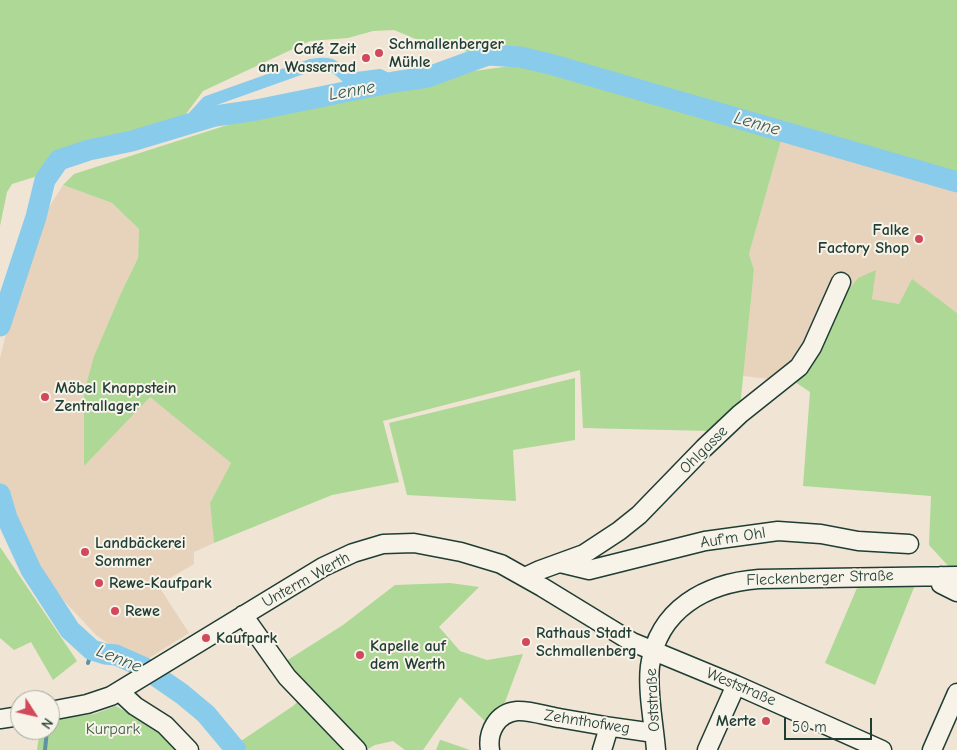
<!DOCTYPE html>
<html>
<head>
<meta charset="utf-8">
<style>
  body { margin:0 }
  #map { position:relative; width:957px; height:750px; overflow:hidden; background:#f0e4d4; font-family:"Comic Neue",sans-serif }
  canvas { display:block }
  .north { position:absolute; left:10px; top:690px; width:50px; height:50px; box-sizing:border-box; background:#f7f3e8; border:1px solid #a1aaa0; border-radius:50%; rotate:125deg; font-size:14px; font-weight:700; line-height:20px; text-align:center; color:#1f3d34 }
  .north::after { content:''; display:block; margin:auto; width:18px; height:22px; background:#d1495b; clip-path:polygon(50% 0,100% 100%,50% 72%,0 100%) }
  .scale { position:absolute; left:784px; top:718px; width:88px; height:22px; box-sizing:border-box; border:2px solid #1f3d34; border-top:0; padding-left:6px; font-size:15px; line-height:18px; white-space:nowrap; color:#1f3d34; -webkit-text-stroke:4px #f7f3e8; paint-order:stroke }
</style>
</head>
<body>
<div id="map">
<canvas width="957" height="750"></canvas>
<div class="north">N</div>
<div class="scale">50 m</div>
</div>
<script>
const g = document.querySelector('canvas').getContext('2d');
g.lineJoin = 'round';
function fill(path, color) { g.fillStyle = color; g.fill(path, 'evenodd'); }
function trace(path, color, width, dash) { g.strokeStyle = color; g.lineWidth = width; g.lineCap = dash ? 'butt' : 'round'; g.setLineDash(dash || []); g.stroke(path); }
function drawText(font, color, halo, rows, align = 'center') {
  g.font = font + ' "Comic Neue",sans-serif'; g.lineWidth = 4; g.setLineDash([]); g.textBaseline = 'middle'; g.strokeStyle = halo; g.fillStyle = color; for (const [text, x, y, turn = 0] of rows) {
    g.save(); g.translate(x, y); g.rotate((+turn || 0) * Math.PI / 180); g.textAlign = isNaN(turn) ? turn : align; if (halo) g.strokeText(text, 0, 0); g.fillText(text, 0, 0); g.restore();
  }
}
fill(new Path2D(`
  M782,137L901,169L957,188V313L912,280L899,304L872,299L875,271L795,382L743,376L754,270L749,254Z
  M63,185L112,203L139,229L138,258L121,293L94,356L84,465L150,396L231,463L210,503L214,543L194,552V564L158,585L189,633L138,665L96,635L53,589L21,550L2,496L0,482V358L11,314L39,223Z`), '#e7d3bc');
fill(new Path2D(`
  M0,0H957V188L901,169L782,137L749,254L754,270L740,407L710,431L583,428L580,370L383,421L399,482L332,495L214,543L210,503L231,463L150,397L84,466V393L94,356L121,293L138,258L139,229L112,203L63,185L74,174L337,90L525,64L423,42L394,30L373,31L348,38L310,41L203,91L171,134L12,184L7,192L0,226Z
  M876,270L872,299L899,304L912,279L957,313V569H951L929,545L931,496L803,486L810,392L795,382L810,363L841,300L858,278Z
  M575,378V440L513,450L516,501L407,495L389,423Z
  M0,547L77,661L53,680L31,642L14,650L0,638Z
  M450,583L479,587L439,627L460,651L487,660L523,654L505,702L490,726L460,697L423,750H405L393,741L375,745L366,750H247L241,741L293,706L304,696L283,663L343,625L395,585Z
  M915,585L875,685L825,663L857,588Z
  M116,706L159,731L178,750H37L38,742L42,730H50V720L94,714Z
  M440,740H441L470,750H436Z`), '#add895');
trace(new Path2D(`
  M88,663L92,650
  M45,750L47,730`), '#5f92a2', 4);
trace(new Path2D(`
  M187,124L207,102L311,65C332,61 333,65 349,79L380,75L394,82`), '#89cbeb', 12);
trace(new Path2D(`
  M0,326L36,217L45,180L59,160L89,150L132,141L215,116L256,110L394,82L428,77L488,55L520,57L550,64L957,182
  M0,494L7,518L31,570L70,630L92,650L105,654L116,655L143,667L182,694L206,714L236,750`), '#89cbeb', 21);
const minor = new Path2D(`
  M560,563L589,570L705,541L778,531L821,534L858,541L909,544
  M941,576V584L957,592
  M525,577L540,570L584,554L619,531L639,515L704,448L740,414L799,367L812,347L841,282
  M243,615L287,677L357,750
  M120,692L135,706L165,725L189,750
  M50,711L87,704L111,696L323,567L353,553L383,544L414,543L461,552L501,564L542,587L632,642L736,685L882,750
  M0,719L20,716
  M490,750C487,732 497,713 517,711C530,710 546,716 559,718C591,724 623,729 654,733
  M602,750L609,727
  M656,750C654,725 647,691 650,666C658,609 706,583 759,579L957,576
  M707,750L736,685
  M932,750L957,693`);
trace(minor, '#1f3d34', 21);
trace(minor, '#f7f3e8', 18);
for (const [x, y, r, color] of [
  [379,53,5,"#d1495b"],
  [366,58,5,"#d1495b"],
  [919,239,5,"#d1495b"],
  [45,397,5,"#d1495b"],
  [85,552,5,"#d1495b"],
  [99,583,5,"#d1495b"],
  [115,611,5,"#d1495b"],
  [206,638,5,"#d1495b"],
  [526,642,5,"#d1495b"],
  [360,655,5,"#d1495b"],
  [766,721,5,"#d1495b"]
]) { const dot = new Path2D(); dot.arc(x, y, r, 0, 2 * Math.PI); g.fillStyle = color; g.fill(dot); trace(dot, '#f7f3e8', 2); }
drawText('bold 16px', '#1f3d34', '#f7f3e8', [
  ["Schmallenberger",389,44],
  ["Mühle",389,62],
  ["Café Zeit",356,49,"right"],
  ["am Wasserrad",356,67,"right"],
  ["Falke",909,230,"right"],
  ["Factory Shop",909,248,"right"],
  ["Möbel Knappstein",55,388],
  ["Zentrallager",55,406],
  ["Landbäckerei",95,543],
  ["Sommer",95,561],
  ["Rewe-Kaufpark",109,583],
  ["Rewe",125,611],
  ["Rathaus Stadt",536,633],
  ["Schmallenberg",536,651],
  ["Kaufpark",216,638],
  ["Kapelle auf",370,646],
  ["dem Werth",370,664],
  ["Merte",756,721,"right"]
], 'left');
drawText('16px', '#1f3d34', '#f7f3e8', [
  ["Ohlgasse",704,450,-45],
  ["Auf'm Ohl",733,538,-9],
  ["Fleckenberger Straße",820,578,-2],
  ["Unterm Werth",306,580,-29],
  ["Weststraße",741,687,23],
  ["Oststraße",653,700,-93],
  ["Zehnthofweg",587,722,9]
]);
drawText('16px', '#3b5c47', '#f7f3e8', [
  ["Kurpark",113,729]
]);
drawText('italic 18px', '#345959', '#f7f3e8', [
  ["Lenne",352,91,-10],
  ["Lenne",757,124,16],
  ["Lenne",119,659,22]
]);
</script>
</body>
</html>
